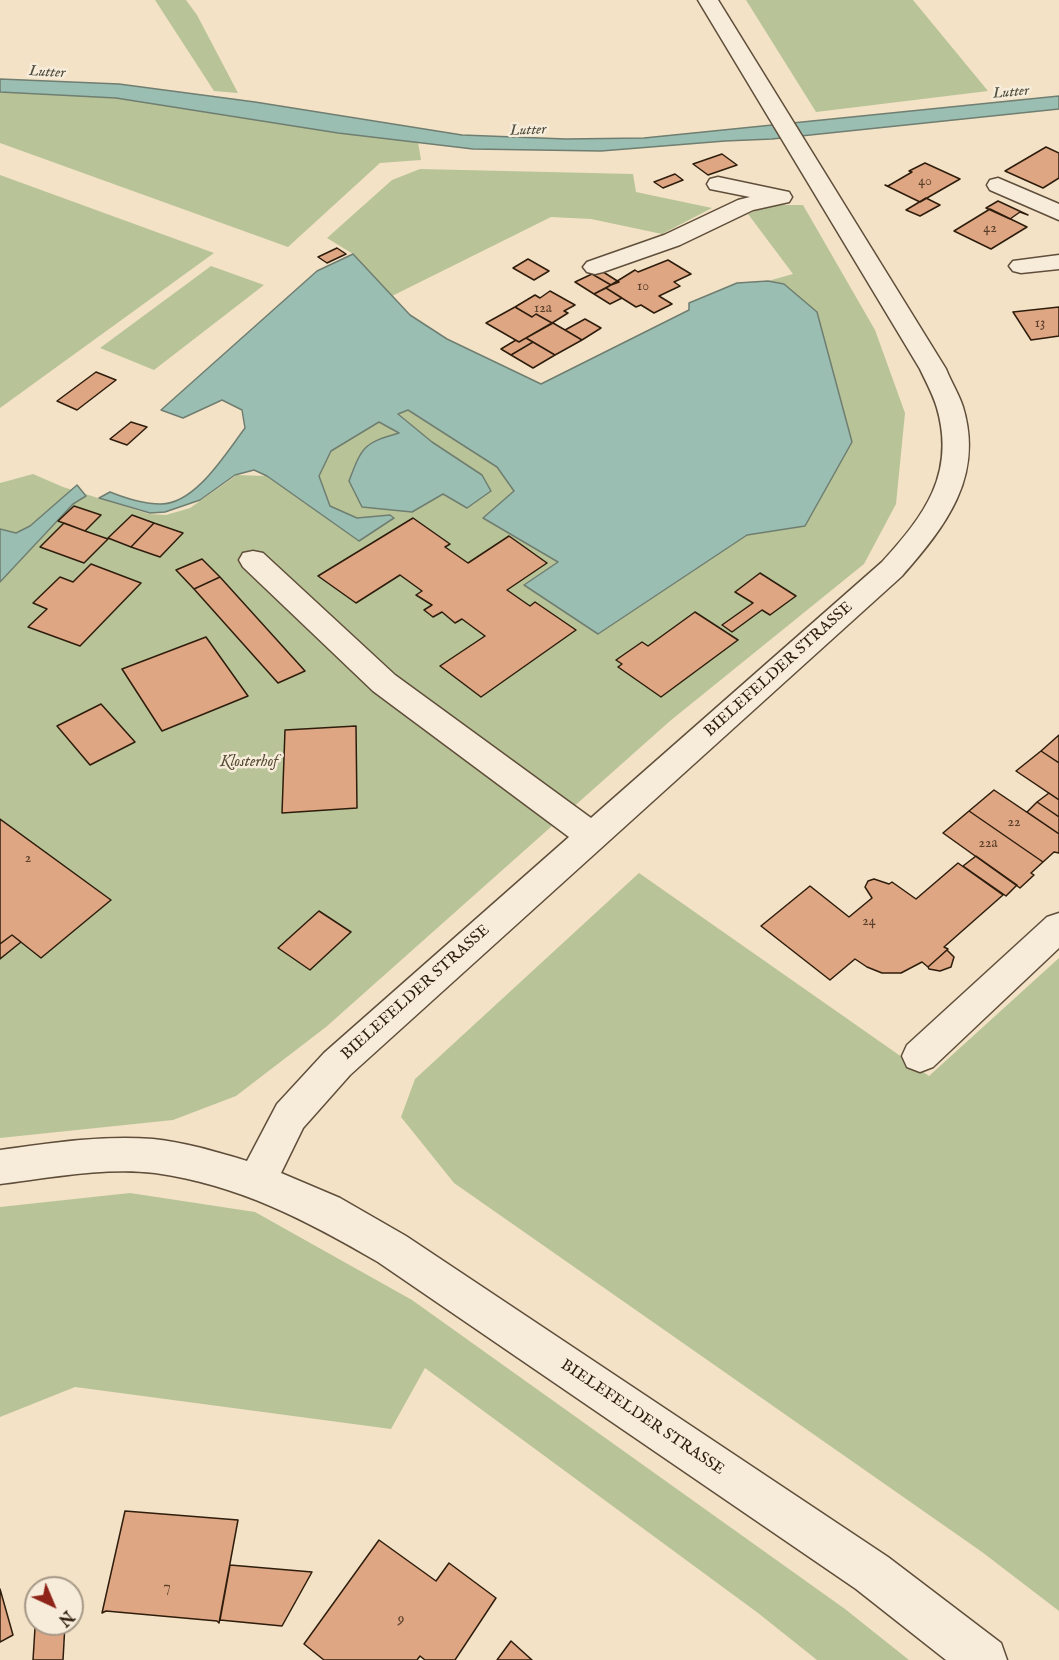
<!DOCTYPE html>
<html>
<head>
<meta charset="utf-8">
<style>
  body { margin:0 }
  #map { position:relative; width:1059px; height:1660px; overflow:hidden; background:#f3e2c6; font-family:"IM FELL English",serif }
  canvas { display:block }
  .north { position:absolute; left:24px; top:1576px; width:60px; height:60px; box-sizing:border-box; background:#f7ecda; border:2px solid #a79988; border-radius:50%; rotate:136deg; font-size:16px; font-weight:700; line-height:24px; text-align:center; color:#2e1d0c }
  .north::after { content:''; display:block; margin:auto; width:21px; height:27px; background:#8f2418; clip-path:polygon(50% 0,100% 100%,50% 72%,0 100%) }
</style>
</head>
<body>
<div id="map">
<canvas width="1059" height="1660"></canvas>
<div class="north">N</div>
</div>
<script>
const g = document.querySelector('canvas').getContext('2d');
g.lineJoin = 'round';
function fill(path, color) { g.fillStyle = color; g.fill(path, 'evenodd'); }
function trace(path, color, width, dash) { g.strokeStyle = color; g.lineWidth = width; g.lineCap = dash ? 'butt' : 'round'; g.setLineDash(dash || []); g.stroke(path); }
function drawText(font, color, halo, rows, align = 'center') {
  g.font = font + ' "IM FELL English",serif'; g.lineWidth = 5; g.setLineDash([]); g.textBaseline = 'middle'; g.strokeStyle = halo; g.fillStyle = color; for (const [text, x, y, turn = 0] of rows) {
    g.save(); g.translate(x, y); g.rotate((+turn || 0) * Math.PI / 180); g.textAlign = isNaN(turn) ? turn : align; if (halo) g.strokeText(text, 0, 0); g.fillText(text, 0, 0); g.restore();
  }
}
fill(new Path2D(`
  M155,0H186L197,15L238,93L214,91Z
  M746,0H913L988,91L816,112Z
  M0,92L116,98L338,133L418,142L421,160L380,163L288,247L0,143Z
  M420,169L633,174L636,192L712,208L662,234L591,219L551,217L392,296L353,254L327,238L392,180Z
  M0,175L214,253L0,408Z
  M769,205H803L875,330L905,413L896,504L864,564L670,721L326,1027L236,1096L173,1120L0,1138V483L33,474L63,487L149,514L166,515L190,508L237,475L267,476L359,541L394,518L390,515L357,518L330,506L319,476L331,451L379,422L399,433L362,507L412,512L443,494L432,442L398,413L407,410L497,467L514,491L483,518L559,563L524,585L598,634L747,535L805,526L784,284L768,281L793,274L748,214Z
  M211,266L264,285L154,370L100,348Z
  M639,873L929,1076L1059,958V1611L982,1552L454,1183L401,1117L415,1079Z
  M130,1193L255,1212L412,1300L845,1609L909,1660H817L758,1613L425,1368L391,1429L75,1387L0,1417V1207Z`), '#b8c498');
const water = new Path2D(`
  M0,79L119,84L255,102L462,135L566,139L644,138L1059,96V109L772,139L725,141L601,151L473,149L338,133L116,98L0,92Z
  M353,254L410,315L447,339L541,384L689,310V303L737,283L768,281L784,284L817,312L852,442L805,526L747,535L598,634L524,585L558,562L483,518L514,491L497,467L408,410L398,414L432,442L482,475L491,491L467,508L443,494L412,512L362,507L349,481C362,447 363,443 399,433L379,422L331,451L319,476L330,506L357,518L390,515L394,518L359,541L267,476L254,470L235,475L200,500L165,512L150,513L99,498L110,492C125,498 144,504 160,504C195,505 226,453 245,428L242,410L222,400L183,418L161,410L317,271Z
  M77,485L86,496L73,504L0,582V529L16,533L30,526Z`);
fill(water, '#9bbeb2');
trace(water, '#6f7e70', 1.5);
const building = new Path2D(`
  M1046,147L1059,153V178L1043,188L1005,171Z
  M722,154L737,165L708,175L693,164Z
  M925,163L960,179L920,202L885,185L888,186L912,172L909,171Z
  M675,174L683,180L663,188L654,182Z
  M926,198L940,205L920,216L906,210Z
  M998,201L1028,215L1020,212L1010,219L986,208Z
  M990,209L1027,227L991,249L954,231Z
  M337,248L346,254L327,263L318,257Z
  M528,259L549,271L534,280L513,268Z
  M668,260L691,274L674,282L680,286L659,296L672,304L654,313L641,305L636,307L606,288L635,270L638,272Z
  M600,270L619,282L611,285L592,274Z
  M592,274L611,285L594,294L575,282Z
  M606,288L622,298L610,304L594,294Z
  M550,291L575,305L564,311L568,313L552,323L536,314L532,317L515,307L535,295L540,298Z
  M515,307L532,317L536,314L552,323L519,342L486,323Z
  M1059,307V336L1031,340L1013,312Z
  M585,319L601,328L582,340L565,330Z
  M553,323L565,330L582,340L555,355L526,338Z
  M526,338L533,342L511,355L501,349L516,340L519,342Z
  M533,342L555,355L533,368L511,355Z
  M96,372L116,380L77,410L57,401Z
  M131,422L147,427L127,445L110,439Z
  M74,506L101,515L85,531L58,521Z
  M132,515L154,523L131,547L108,538Z
  M413,518L450,544L445,547L468,563L509,536L547,563L507,590L530,606L535,602L576,630L481,697L440,666L485,636L462,619L455,623L442,612L433,617L424,610L432,605L416,595L422,591L400,575L356,603L318,576Z
  M64,523L85,531L108,539L84,563L40,547Z
  M154,523L183,533L160,557L131,547Z
  M202,559L220,577L194,589L176,570Z
  M91,564L141,583L80,646L28,627L47,609L33,603L60,577L73,582Z
  M760,573L796,596L770,615L762,610L732,632L722,625L753,603L735,592Z
  M220,577L305,671L278,683L194,589Z
  M695,612L738,640L661,697L618,667L622,664L616,660L642,642L648,646Z
  M206,637L248,696L162,731L122,669Z
  M101,704L135,742L90,765L57,726Z
  M356,726L357,808L282,813L285,730Z
  M1059,735V763L1041,751Z
  M1041,751L1059,763V800L1016,771Z
  M994,790L1059,834V853L1054,852L1043,862L969,811Z
  M1049,793L1059,800V817L1037,802Z
  M1037,802L1059,817V834L1027,812Z
  M969,811L1043,862L1031,873L1034,875L1020,888L943,833Z
  M0,819L111,900L41,958L12,935L0,944Z
  M976,856L1017,885L1006,896L963,866Z
  M958,863L1003,895L944,947L948,949L928,967L922,962L901,973H882L867,967L855,959L830,980L761,926L810,886L849,917L872,898L865,887L868,881L874,879L889,884L892,882L916,899Z
  M319,911L351,932L310,970L278,948Z
  M12,935L21,942L0,959V944Z
  M947,950L954,957L951,967L940,971L929,969L928,967Z
  M125,1511L238,1520L219,1623L217,1621L106,1611L102,1613Z
  M379,1540L436,1581L449,1563L496,1598L455,1660H425L420,1656L417,1660H324L304,1644Z
  M230,1565L312,1572L282,1626L220,1620Z
  M0,1589L13,1635L0,1642Z
  M36,1612V1624H65L63,1660H33Z
  M511,1641L532,1660H497Z`);
fill(building, '#dea683');
trace(building, '#2e1d0c', 1.5);
const minor = new Path2D(`
  M698,0H718L946,369C951,382 959,394 963,407C984,477 946,526 902,576L350,1075L303,1128L281,1173L340,1198L406,1236L888,1557L1001,1643L1007,1660H946L856,1589L378,1262C306,1220 239,1185 155,1173C105,1167 49,1178 0,1184V1150C50,1143 102,1135 153,1139C184,1142 217,1152 247,1161L277,1104L324,1053L569,837L373,691L243,567L239,560L243,553L253,551L263,553L395,675L591,818L882,562C924,516 956,474 937,408C933,394 926,382 920,369Z
  M718,177L789,192L792,197L789,202L753,210L680,245L603,272L595,274L587,272L583,267L587,262L664,235L738,200L750,197L710,189L707,184L710,179Z
  M998,178L1059,204V220L990,190L987,185L990,180Z
  M1059,255V269L1021,273L1013,271L1009,266L1013,261Z
  M1059,913V948L933,1067L920,1072L907,1067L902,1056L907,1045L1047,917Z`);
trace(minor, '#5f4e3a', 3);
fill(minor, '#f7ecda');
drawText('14px', '#5a3f2a', null, [
  ["40",925,182],
  ["42",990,229],
  ["10",643,287],
  ["12a",543,309],
  ["13",1040,324],
  ["22",1014,823],
  ["22a",988,844],
  ["2",28,859],
  ["24",869,922]
]);
drawText('italic 15px', '#4f4d3e', '#f7ecda', [
  ["Lutter",47,73,3],
  ["Lutter",1011,93,-5],
  ["Lutter",528,131,-2]
]);
drawText('16px', '#2e1d0c', '#f7ecda', [
  ["BIELEFELDER STRASSE",779,670,-42],
  ["BIELEFELDER STRASSE",416,993,-42],
  ["BIELEFELDER STRASSE",642,1418,34]
]);
drawText('italic 16px', '#574f36', '#f7ecda', [
  ["Klosterhof",249,763]
]);
drawText('16px', '#5a3f2a', null, [
  ["7",167,1588],
  ["9",401,1621]
]);
</script>
</body>
</html>
